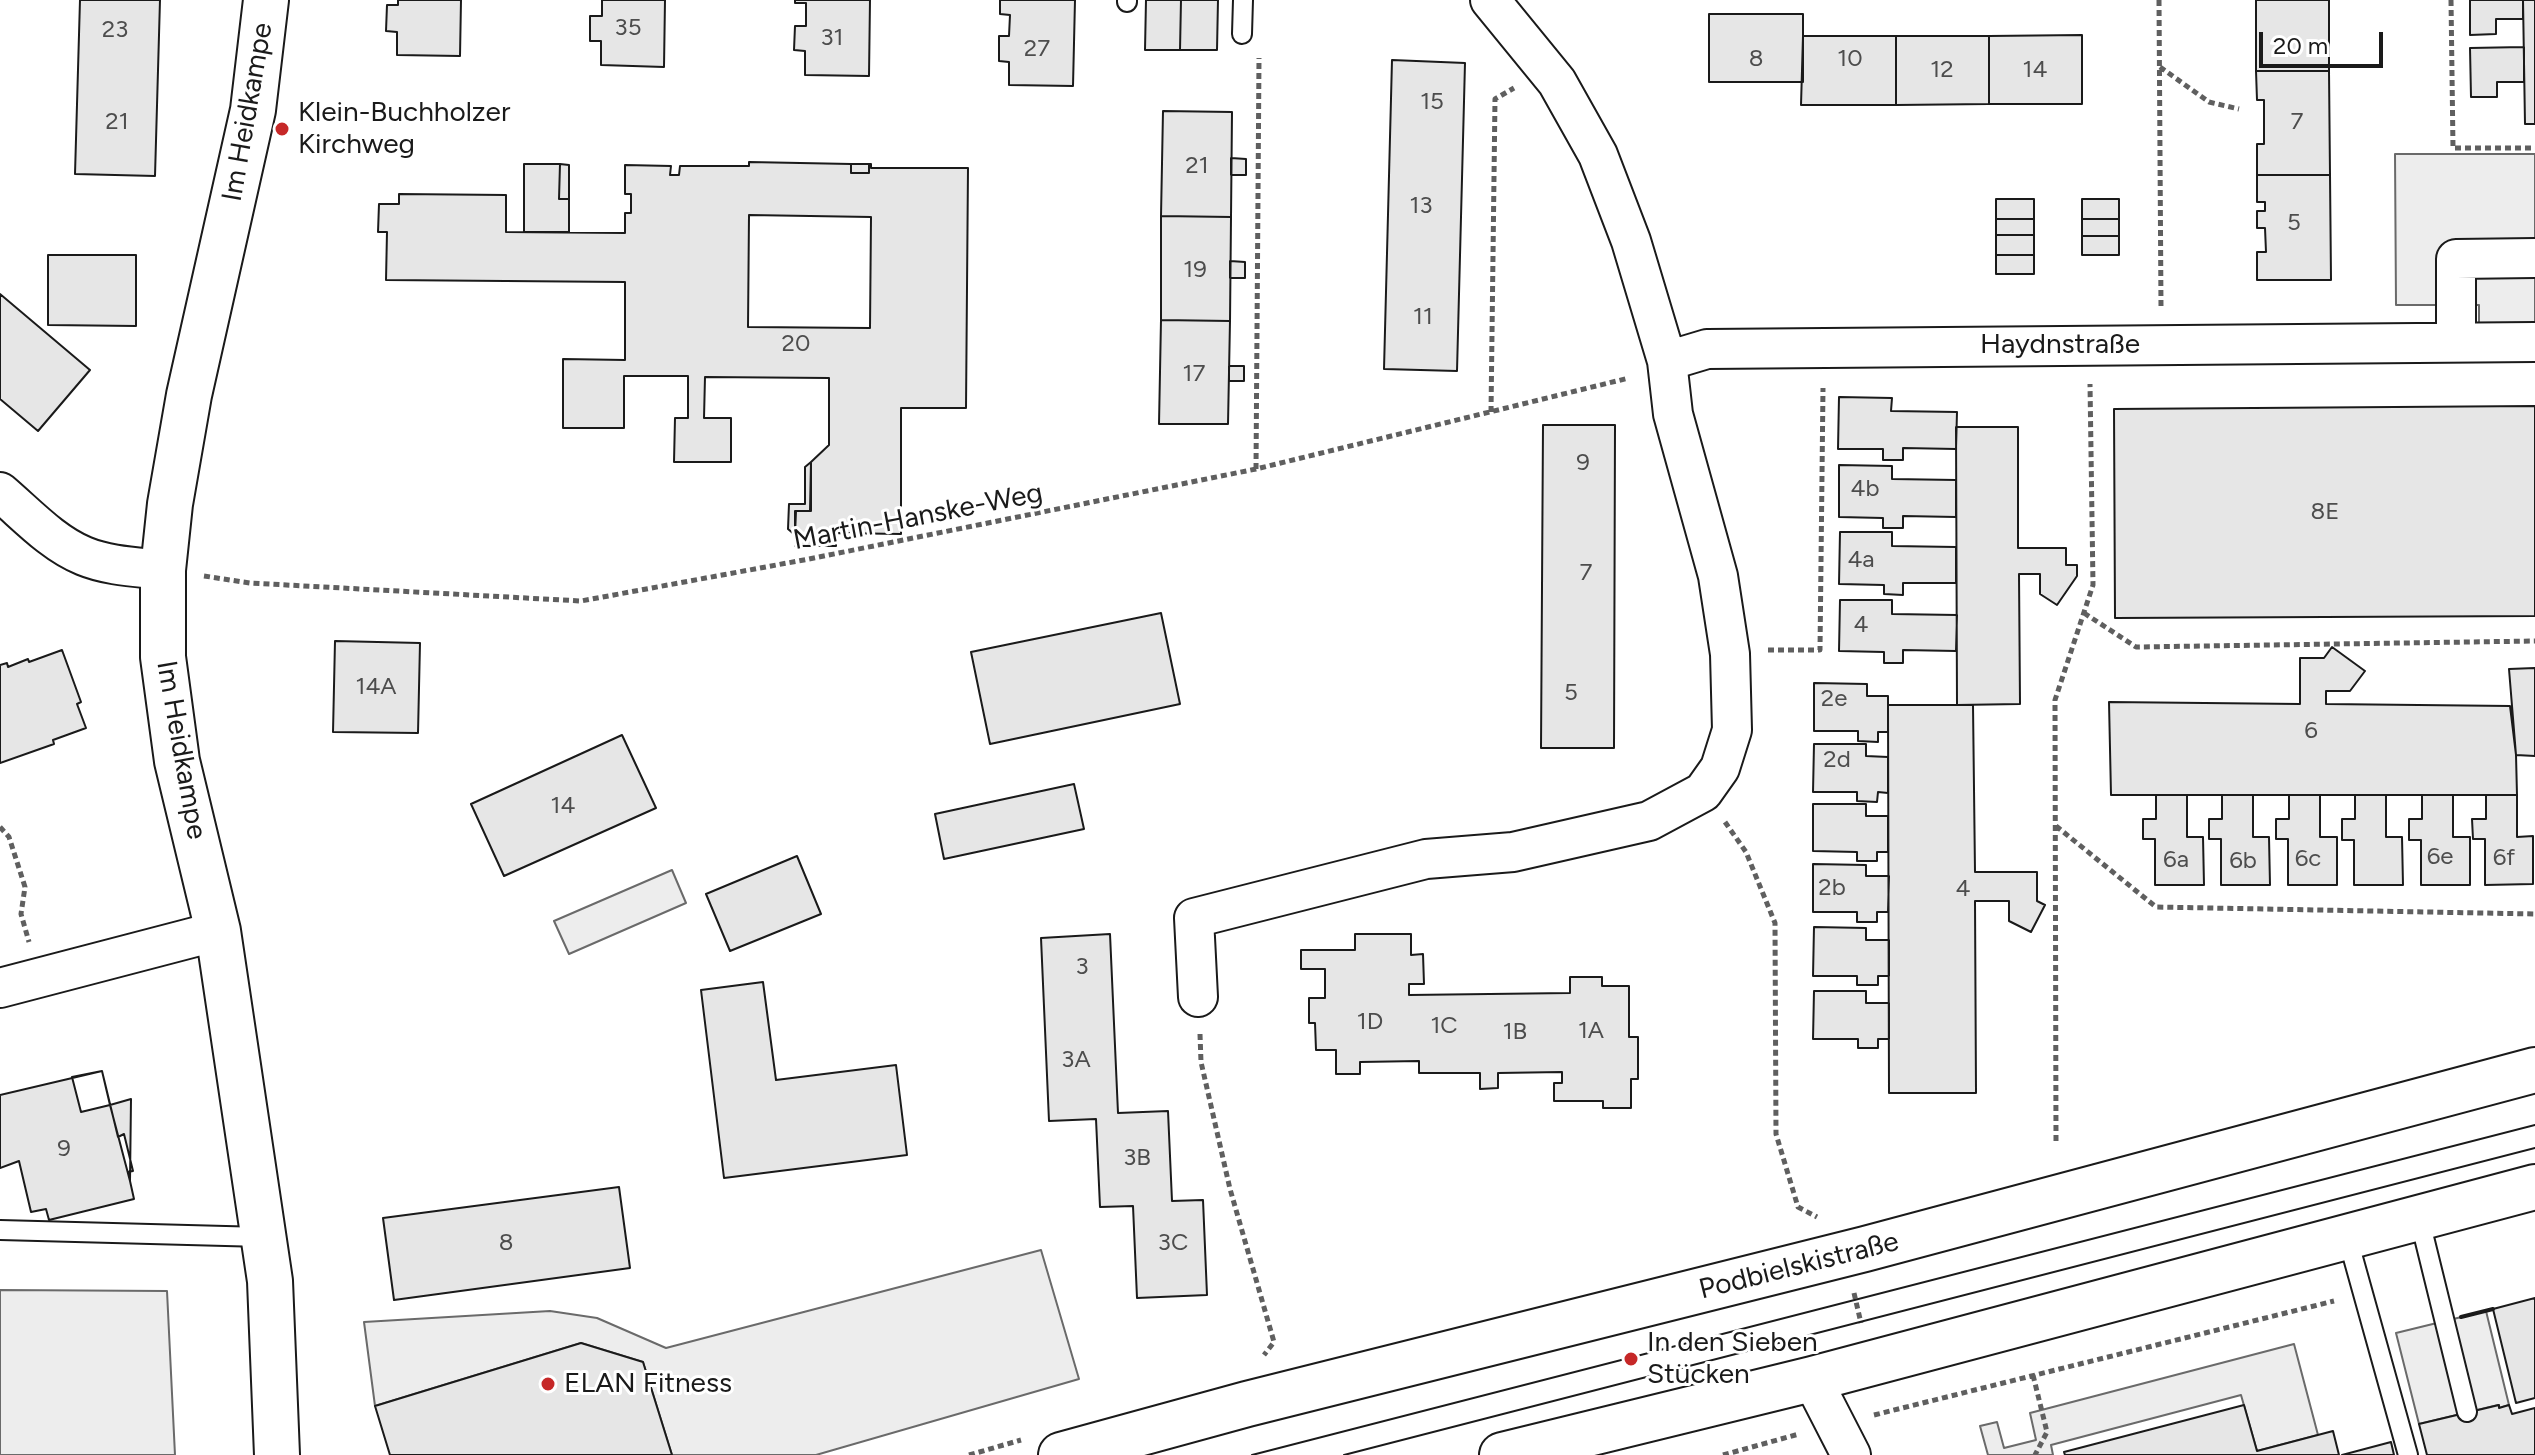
<!DOCTYPE html>
<html>
<head>
<meta charset="utf-8">
<style>
  body { margin:0 }
  #map { position:relative; width:2535px; height:1455px; overflow:hidden; background:#fff; font-family:Figtree,sans-serif }
  canvas { display:block }
  .scale { position:absolute; left:2259px; top:32px; width:124px; height:36px; box-sizing:border-box; border:4px solid #1a1a1a; border-top:0; padding-left:10px; font-size:24px; line-height:28px; white-space:nowrap; color:#1a1a1a; -webkit-text-stroke:6px #fff; paint-order:stroke }
</style>
</head>
<body>
<div id="map">
<canvas width="2535" height="1455"></canvas>
<div class="scale">20 m</div>
</div>
<script>
const g = document.querySelector('canvas').getContext('2d');
g.lineJoin = 'round';
function fill(path, color) { g.fillStyle = color; g.fill(path, 'evenodd'); }
function trace(path, color, width, dash) { g.strokeStyle = color; g.lineWidth = width; g.lineCap = dash ? 'butt' : 'round'; g.setLineDash(dash || []); g.stroke(path); }
function drawText(font, color, halo, rows, align = 'center') {
  g.font = font + ' Figtree,sans-serif'; g.lineWidth = 6; g.setLineDash([]); g.textBaseline = 'middle'; g.strokeStyle = halo; g.fillStyle = color; for (const [text, x, y, turn = 0] of rows) {
    g.save(); g.translate(x, y); g.rotate((+turn || 0) * Math.PI / 180); g.textAlign = isNaN(turn) ? turn : align; if (halo) g.strokeText(text, 0, 0); g.fillText(text, 0, 0); g.restore();
  }
}
const parking = new Path2D(`
  M2395,154H2535V327H2479V305H2396Z
  M672,870L686,903L569,954L554,921Z
  M1041,1250L1079,1379L816,1455H672L643,1362L581,1343L375,1406L364,1322L550,1311L597,1318L666,1348Z
  M0,1290L167,1291L175,1455H0Z
  M2486,1311L2509,1405L2499,1408L2498,1405L2419,1424L2396,1333Z
  M2294,1344L2318,1435L2257,1451L2241,1395L2051,1445L2053,1455H1988L1980,1426L1997,1422L2004,1448L2036,1440L2030,1413Z`);
fill(parking, '#ededed');
trace(parking, '#6a6a6a', 2);
const building = new Path2D(`
  M80,0H160L155,176L75,174Z
  M398,0H461L460,56L397,55V32L386,31L387,5H398Z
  M602,0H665L664,67L601,65V41H590V16H602Z
  M795,0H870L869,76L805,75V51L794,50L795,26H806V3H795Z
  M1000,0H1075L1073,86L1009,85V62L999,61V36H1009L1010,15L1000,14Z
  M1146,0H1181L1180,50H1145Z
  M1181,0H1218L1217,50H1180Z
  M2256,0H2329V71H2256Z
  M2470,0H2523V19H2496V34L2470,35Z
  M2523,0H2535V124H2525Z
  M1709,14H1803V82H1709Z
  M2082,35V104H1989V36Z
  M1803,36H1896V105H1801Z
  M1896,36H1989V104L1896,105Z
  M2524,47V82H2497V97H2471L2470,48Z
  M1392,60L1465,63L1457,371L1384,369Z
  M2256,71H2329L2330,175H2257V144H2264V100H2257Z
  M1163,111L1232,112L1231,217L1161,216Z
  M1231,158L1246,159V175H1231Z
  M749,162L851,164V173H869V164H871V168H968L966,408H901V534L836,533V546H795V511H810L811,462L829,445V378L705,377L704,418H731V462H674L675,418H688V376H624V428H563V359L625,360V282L386,280L387,232H378L379,204H399V194L506,195V232L625,233V213H631V194H625V165L671,166L670,175H679L680,166H749ZM749,215L871,217L870,328L748,327Z
  M524,164H560L559,199H569V232H524Z
  M560,164L569,165V199H559Z
  M851,164H869V173H851Z
  M2257,175H2330L2331,280H2257V252H2266L2265,228H2257V211H2265V202H2257Z
  M1996,199H2034V219H1996Z
  M2082,199H2119V219H2082Z
  M1161,216L1231,217L1230,321L1161,320Z
  M1996,219H2034V235H1996Z
  M2082,219H2119V236H2082Z
  M1996,235H2034V255H1996Z
  M2082,236H2119V255H2082Z
  M48,255H136V326L48,325Z
  M1996,255H2034V274H1996Z
  M1230,261L1245,262V278H1230Z
  M0,294L90,370L38,431L0,399Z
  M1161,320L1230,321L1228,424H1159Z
  M1229,366H1244V381H1229Z
  M1839,397L1892,398L1891,411L1957,412L1956,449L1903,448V460H1883V449H1838Z
  M2535,406V616L2115,618L2114,409Z
  M1543,425H1615L1614,748H1541Z
  M1956,427H2018V548H2066V565H2077V576L2057,605L2040,594V574H2019L2020,704L1957,705Z
  M811,462V511H796L795,535L788,529L789,504H805V467Z
  M1839,465L1892,466V479L1956,480V517L1903,516V528H1883V518L1839,517Z
  M1840,532H1892V546L1956,547V583H1903V595L1884,594V585L1839,584Z
  M1840,600H1892V614L1957,615L1956,651L1903,650V663H1884V652L1839,651Z
  M1161,613L1180,704L990,744L971,652Z
  M335,641L420,643L418,733L333,732Z
  M2332,647L2365,671L2350,691H2326V704L2510,706L2516,755L2517,795H2111L2109,702L2300,704V658H2324Z
  M62,650L81,702L77,704L86,728L53,740L54,744L0,763V665L7,663L8,667L28,659L29,662Z
  M2535,668V756L2516,755L2509,669Z
  M1814,683L1867,684V696H1888V732H1878V742L1858,741V731H1814Z
  M1888,705H1973L1975,872H2037V901L2045,905L2031,932L2009,921V901H1975L1976,1093H1889Z
  M622,735L656,808L504,876L471,804Z
  M1814,744H1866V756L1888,757V793L1878,792L1877,802L1857,801V792H1813Z
  M1074,784L1084,829L944,859L935,814Z
  M2156,795H2187V837H2203L2204,885H2155V839H2143V819H2156Z
  M2222,795H2253V837H2269L2270,885H2221V839H2209V819H2222Z
  M2289,795H2320V837H2337V885H2288V839H2276V819H2289Z
  M2355,795H2386V837H2402L2403,885H2354V840H2342V819H2355Z
  M2422,795H2453V837H2470V885H2421V840H2409V819H2422Z
  M2486,795H2517V837L2533,836V884L2485,885V839H2473L2472,819H2486Z
  M1813,804H1866V816H1888V852H1877V861H1857V852L1813,851Z
  M797,856L821,914L730,951L706,894Z
  M1813,864L1866,865V876H1889L1888,912H1877V922H1857V912H1813Z
  M1814,927L1866,928V940H1889V976H1878V985H1857V976H1813Z
  M1110,934L1118,1113L1168,1111L1172,1201L1203,1200L1207,1295L1137,1298L1133,1206L1100,1207L1096,1119L1049,1121L1041,938Z
  M1355,934H1411V955L1423,954L1424,984H1409V995L1570,993V977H1602V986H1629V1037H1638V1079H1631V1108H1603V1101H1554V1083H1562V1072L1498,1073V1088L1480,1089V1073H1419V1061L1360,1062V1074H1336V1050H1316L1315,1023H1309V998H1325V969H1301V950H1355Z
  M763,982L776,1080L896,1065L907,1155L724,1178L701,990Z
  M1814,991H1866V1003H1889V1039H1878V1048H1858V1039H1813Z
  M102,1071L118,1137L124,1134L133,1171L128,1172L134,1199L49,1220L46,1209L31,1212L19,1161L0,1168V1095Z
  M102,1071L110,1105L81,1112L72,1077Z
  M131,1099L130,1181L110,1105Z
  M619,1187L630,1268L394,1300L383,1218Z
  M2535,1298V1398L2516,1403L2493,1309Z
  M581,1343L643,1362L672,1455H390L375,1406Z
  M2244,1405L2257,1451L2333,1431L2339,1455H2065L2064,1452Z
  M2499,1405V1408L2509,1405L2512,1414L2535,1408V1455H2427L2419,1424Z
  M2391,1442L2394,1455H2342Z`);
fill(building, '#e6e6e6');
trace(building, '#1a1a1a', 2);
const service = new Path2D(`
  M1127,2V0
  M1242,34L1243,0
  M2419,1217L2467,1412
  M0,1230L263,1237
  M2347,1236L2408,1455`);
const minor = new Path2D(`
  M2456,341V259L2535,258
  M1667,361L1707,349L2535,342
  M0,492C26,514 52,543 84,556C108,566 137,567 163,570
  M0,988L218,931
  M1198,997L1194,918L1426,859L1513,852L1649,821L1703,792L1720,768L1732,730L1730,654L1718,576L1673,414L1667,361L1631,241L1598,155L1557,82L1490,0
  M1812,1379L1851,1455`);
const tertiary = new Path2D(`
  M266,0L253,110L189,395L170,504L163,570V657L177,761L218,931L270,1281L277,1455`);
const secondary = new Path2D(`
  M1061,1455L1247,1404L1865,1249L2535,1070
  M1502,1455L1812,1379L2535,1187`);
trace(service, '#1a1a1a', 22);
trace(minor, '#1a1a1a', 42);
trace(tertiary, '#1a1a1a', 48);
trace(secondary, '#1a1a1a', 48);
trace(new Path2D(`
  M2159,0L2161,307
  M2451,0L2453,148H2535
  M2160,67L2209,102L2239,109
  M1491,412L1495,99L1514,88
  M1256,469L1259,58
  M204,576L250,583L581,601L809,559L1256,469L1629,378
  M2084,613L2136,647L2535,641
  M1768,650H1820L1823,388
  M1725,822L1746,852L1775,923L1776,1134L1798,1207L1817,1217
  M2056,826L2156,907L2535,914
  M0,827L9,837L25,887L21,914L29,942
  M1200,1034L1201,1062L1230,1189L1274,1342L1264,1355
  M2056,1141L2055,700L2093,585L2090,384
  M1854,1293L1861,1323
  M2033,1375L2047,1432L2035,1455
  M1874,1415L2334,1301
  M969,1455L1021,1440
  M1723,1455L1799,1434`), '#5f5f5f', 5, [6, 4]);
trace(service, '#fff', 18);
trace(minor, '#fff', 38);
trace(tertiary, '#fff', 44);
trace(secondary, '#fff', 44);
trace(new Path2D(`
  M1252,1455L2535,1125
  M1344,1455L2535,1148`), '#1a1a1a', 2);
trace(new Path2D(`
  M2461,1317L2493,1309`), '#1a1a1a', 4);
for (const [x, y, r, color] of [
  [282,129,8,"#c62828"],
  [1631,1359,8,"#c62828"],
  [548,1384,8,"#c62828"]
]) { const dot = new Path2D(); dot.arc(x, y, r, 0, 2 * Math.PI); g.fillStyle = color; g.fill(dot); trace(dot, '#fff', 3); }
drawText('24px', '#4d4d4d', null, [
  ["35",628,28],
  ["23",115,30],
  ["31",832,38],
  ["27",1037,49],
  ["8",1756,59],
  ["10",1850,59],
  ["12",1942,70],
  ["14",2035,70],
  ["15",1432,102],
  ["21",117,122],
  ["7",2297,122],
  ["21",1197,166],
  ["13",1421,206],
  ["5",2294,223],
  ["19",1195,270],
  ["11",1423,317],
  ["20",796,344],
  ["17",1194,374],
  ["9",1583,463],
  ["4b",1865,489],
  ["8E",2325,512],
  ["4a",1861,560],
  ["7",1586,573],
  ["4",1861,625],
  ["14A",376,687],
  ["5",1571,693],
  ["2e",1834,699],
  ["6",2311,731],
  ["2d",1837,760],
  ["14",563,806],
  ["6e",2440,857],
  ["6f",2504,858],
  ["6c",2308,859],
  ["6a",2176,860],
  ["6b",2243,861],
  ["2b",1832,888],
  ["4",1963,889],
  ["3",1082,967],
  ["1D",1370,1022],
  ["1C",1444,1026],
  ["1A",1591,1031],
  ["1B",1515,1032],
  ["3A",1076,1060],
  ["9",64,1149],
  ["3B",1137,1158],
  ["8",506,1243],
  ["3C",1173,1243]
]);
drawText('28px', '#1a1a1a', '#fff', [
  ["Im Heidkampe",248,112,-80],
  ["Haydnstraße",2060,345],
  ["Martin-Hanske-Weg",918,517,-11],
  ["Im Heidkampe",181,750,80],
  ["Podbielskistraße",1799,1266,-14]
]);
drawText('28px', '#1a1a1a', '#fff', [
  ["Klein-Buchholzer",298,113],
  ["Kirchweg",298,145],
  ["In den Sieben",1647,1343],
  ["Stücken",1647,1375],
  ["ELAN Fitness",564,1384]
], 'left');
</script>
</body>
</html>
